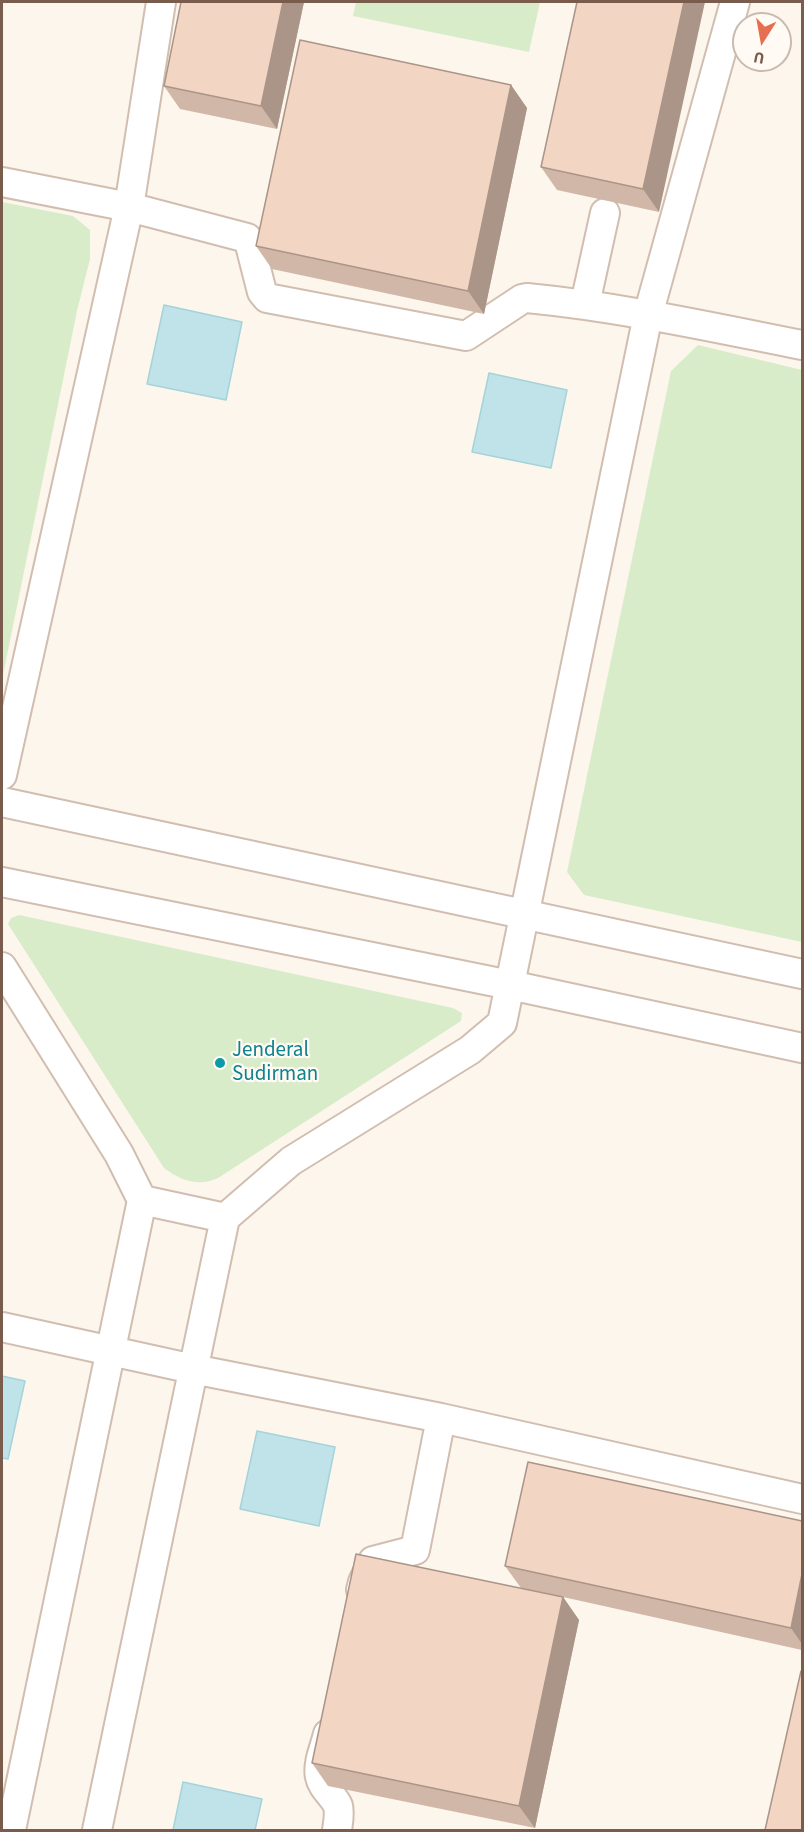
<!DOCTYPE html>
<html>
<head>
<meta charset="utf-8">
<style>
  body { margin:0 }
  #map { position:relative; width:804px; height:1832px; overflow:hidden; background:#fdf6ec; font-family:"Source Sans 3",sans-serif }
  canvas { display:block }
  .frame { position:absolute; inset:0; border:3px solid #7a5c4d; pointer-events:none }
  .north { position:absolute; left:732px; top:12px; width:60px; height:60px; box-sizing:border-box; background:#fffaf3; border:2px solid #cabbb1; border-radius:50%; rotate:191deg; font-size:16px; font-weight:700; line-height:24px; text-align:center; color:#7a5c4d }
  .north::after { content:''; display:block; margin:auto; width:21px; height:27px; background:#e76f51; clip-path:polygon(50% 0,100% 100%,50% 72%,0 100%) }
</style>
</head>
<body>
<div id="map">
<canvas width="804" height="1832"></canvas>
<div class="frame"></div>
<div class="north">U</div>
</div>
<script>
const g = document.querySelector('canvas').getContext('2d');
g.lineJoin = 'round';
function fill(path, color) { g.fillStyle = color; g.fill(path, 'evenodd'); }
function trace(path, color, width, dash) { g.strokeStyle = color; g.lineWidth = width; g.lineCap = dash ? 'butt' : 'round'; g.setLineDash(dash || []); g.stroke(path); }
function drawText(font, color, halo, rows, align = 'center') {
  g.font = font + ' "Source Sans 3",sans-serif'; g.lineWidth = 4.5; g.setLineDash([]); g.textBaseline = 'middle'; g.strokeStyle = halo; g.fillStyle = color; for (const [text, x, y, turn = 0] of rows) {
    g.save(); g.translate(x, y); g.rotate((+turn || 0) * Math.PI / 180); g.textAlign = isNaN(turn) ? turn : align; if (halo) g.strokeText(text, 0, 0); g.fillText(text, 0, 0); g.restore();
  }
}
fill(new Path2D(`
  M356,2H540L529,52L353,16Z
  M2,202L73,216L90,230V259L77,311L2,680Z
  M698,345L802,370V942L584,895L567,872L671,371Z
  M19,915L453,1008L462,1013L461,1021L218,1178C199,1187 181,1181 164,1168L8,924L11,918Z`), '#d8ecc9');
const water = new Path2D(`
  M164,305L242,322L226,400L147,384Z
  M489,373L567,390L551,468L472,452Z
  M2,1376L25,1381L8,1459L2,1458Z
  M257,1431L335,1447L319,1526L240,1509Z
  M183,1782L262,1799L255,1830H173Z`);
fill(water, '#bfe3e8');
trace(water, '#a5d3da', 1.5);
const minor = new Path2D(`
  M2,182L129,207L247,238L249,241L262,292L267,298L466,336L522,299L527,298C620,307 711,327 802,345
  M585,304L605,213
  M2,775L129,207L161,2
  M2,802L802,974
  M2,882L510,985L802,1048
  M2,967L119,1154L142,1200L11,1830
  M142,1200L225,1218
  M2,1327L193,1369L441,1418L802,1499
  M361,1590L363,1582L373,1561L415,1550L441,1418
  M328,1734C325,1747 317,1764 320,1777C322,1788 334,1796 338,1806C340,1814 338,1823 337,1830
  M97,1830L225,1218L291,1161L470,1050L502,1023L648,315L735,2`);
trace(minor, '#d1beb0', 32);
trace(minor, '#fff', 28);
fill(new Path2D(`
  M181,2H304L277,129L180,109L164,86Z
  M577,2L659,212L557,190L541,167Z
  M511,85L527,108L484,314L272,269L256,246Z
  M802,1521V1650L563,1597L579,1620L535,1828L328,1786L312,1763L521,1588L505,1566Z`), '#d1b7a8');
fill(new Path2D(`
  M283,2H304L277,129L261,106Z
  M684,2H705L659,212L643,189Z
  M511,85L527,108L484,314L468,291Z
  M802,1574V1644L791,1628Z
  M563,1597L579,1620L535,1828L519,1806Z`), '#aa9588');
const building = new Path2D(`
  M181,2H283L261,106L164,86Z
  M577,2H684L643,189L541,167Z
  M300,40L511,85L468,291L256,246Z
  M528,1462L802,1521V1574L791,1628L505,1566Z
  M356,1554L563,1597L519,1806L312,1763Z
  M801,1671H802V1830H765Z`);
fill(building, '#f3d5c3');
trace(building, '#aa9588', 1.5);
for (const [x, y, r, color] of [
  [220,1063,6,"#0f9aa8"]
]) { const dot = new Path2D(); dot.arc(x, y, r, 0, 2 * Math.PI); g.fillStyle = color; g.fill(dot); trace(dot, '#fffaf3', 2); }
drawText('21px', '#0d838f', '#fffaf3', [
  ["Jenderal",232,1051],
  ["Sudirman",232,1075]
], 'left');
</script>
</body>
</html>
